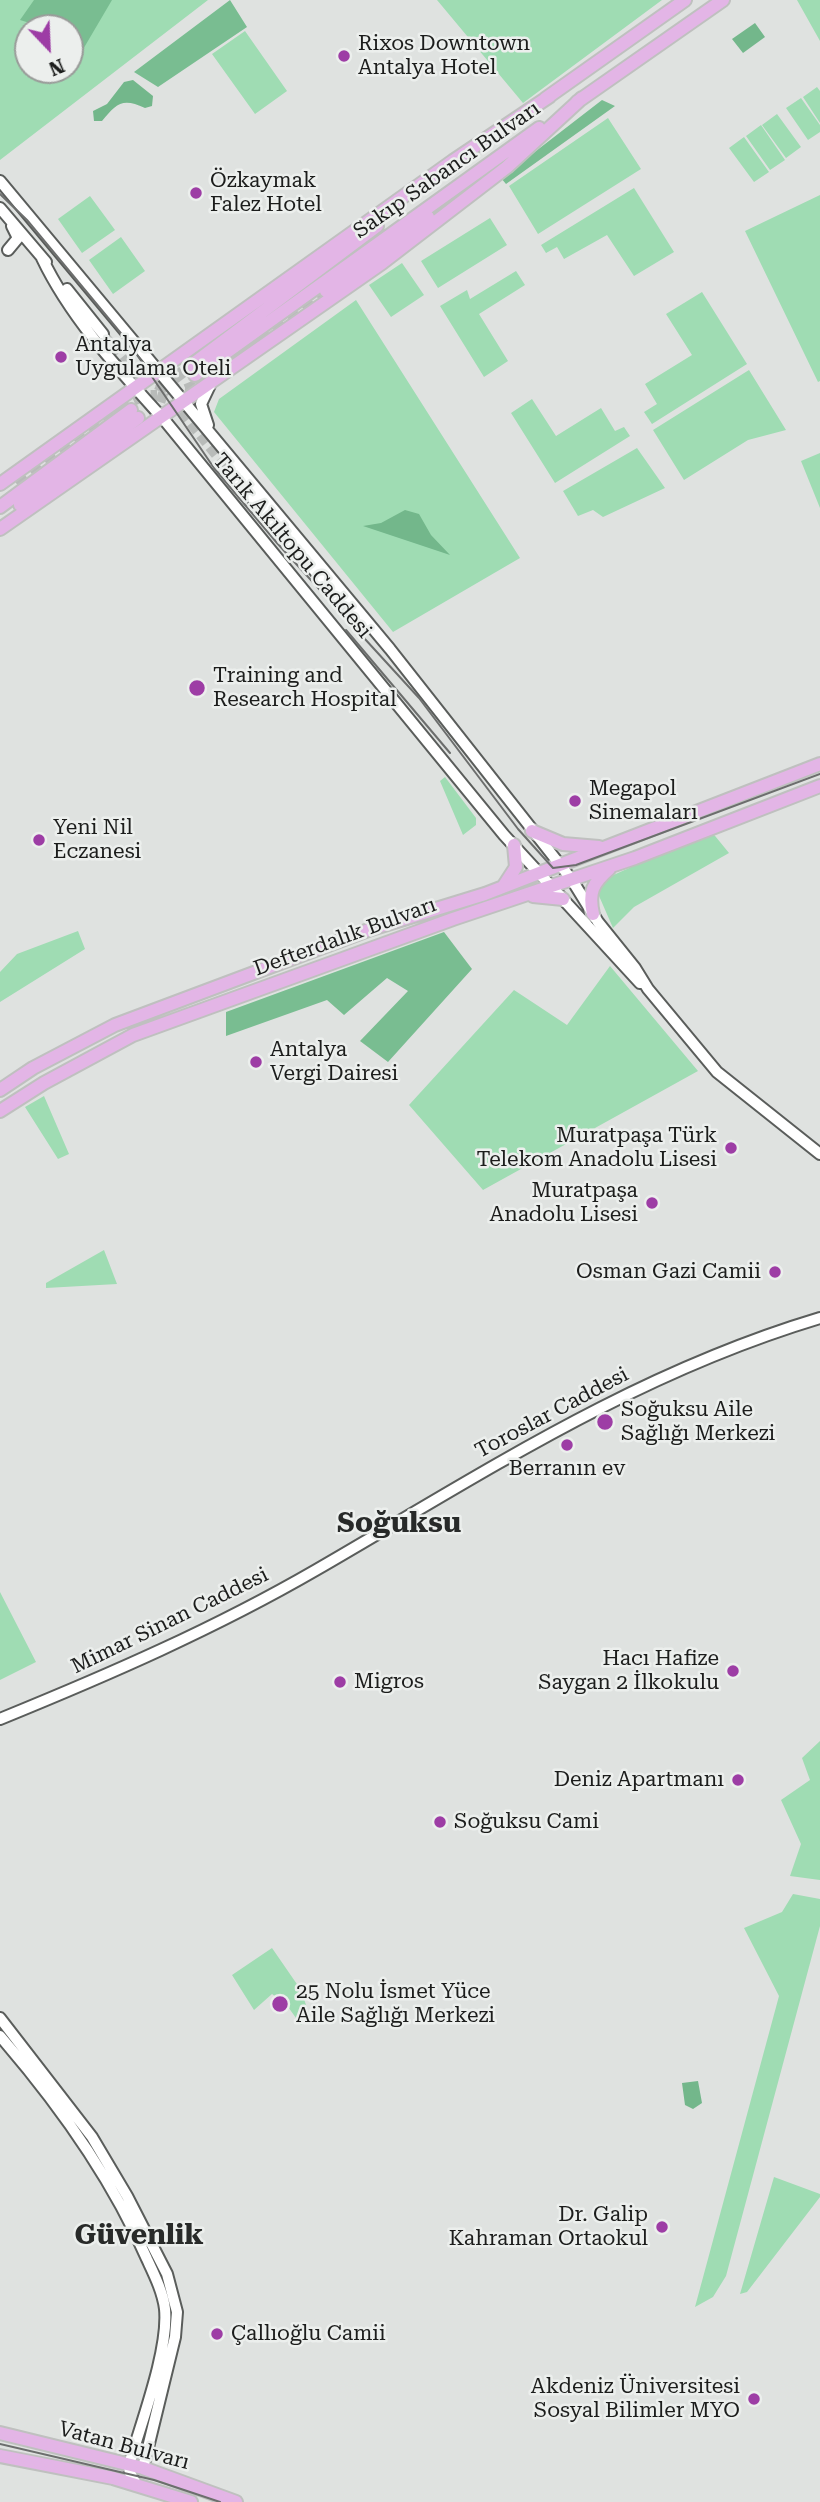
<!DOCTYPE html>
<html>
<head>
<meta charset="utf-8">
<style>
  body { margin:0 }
  #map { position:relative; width:820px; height:2502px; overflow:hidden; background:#dfe2e0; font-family:"Roboto Serif",serif }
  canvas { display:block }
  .north { position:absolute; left:14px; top:14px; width:70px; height:70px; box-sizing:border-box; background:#ecefed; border:2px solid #999b99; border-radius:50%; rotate:157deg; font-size:19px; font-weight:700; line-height:28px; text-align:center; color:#1c1d1c }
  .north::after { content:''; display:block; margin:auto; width:24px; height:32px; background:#9d3da5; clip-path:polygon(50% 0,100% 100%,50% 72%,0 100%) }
</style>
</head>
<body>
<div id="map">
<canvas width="820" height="2502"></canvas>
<div class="north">N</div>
</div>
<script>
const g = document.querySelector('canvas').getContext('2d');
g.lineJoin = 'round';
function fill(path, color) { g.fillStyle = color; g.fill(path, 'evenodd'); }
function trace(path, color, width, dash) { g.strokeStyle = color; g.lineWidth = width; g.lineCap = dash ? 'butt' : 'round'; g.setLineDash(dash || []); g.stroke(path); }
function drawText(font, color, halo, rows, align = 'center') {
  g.font = font + ' "Roboto Serif",serif'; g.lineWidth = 5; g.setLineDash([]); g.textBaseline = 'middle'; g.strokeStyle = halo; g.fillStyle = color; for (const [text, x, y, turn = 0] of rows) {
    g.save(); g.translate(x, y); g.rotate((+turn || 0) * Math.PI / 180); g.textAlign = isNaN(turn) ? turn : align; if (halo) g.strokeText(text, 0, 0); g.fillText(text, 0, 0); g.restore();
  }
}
fill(new Path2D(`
  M0,0H208L0,160ZM28,28H70V70H28Z
  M437,0H662L523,103Z
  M797,0H820V41Z
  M245,31L287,91L255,114L212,54Z
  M817,87L820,91V123L803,97Z
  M801,98L820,125V132L808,140L786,108Z
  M777,114L801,147L786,158L762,125Z
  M608,118L641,169L538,234L509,186Z
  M761,125L785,160L770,170L746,136Z
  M744,137L769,172L754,182L729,148Z
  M634,188L674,252L634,276L607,235L564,259L557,247L546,253L541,245Z
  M820,195V381L818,382L745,231Z
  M90,196L115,230L82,253L58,219Z
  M490,218L507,245L438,288L421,261Z
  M121,237L145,271L113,294L89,260Z
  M402,263L424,295L391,317L369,285Z
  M516,271L525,285L479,314L508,361L484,377L440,306L467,290L470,299Z
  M702,292L747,364L652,424L644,412L657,404L645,384L692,355L666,314Z
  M356,300L520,558L393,632L214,412L219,399Z
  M749,370L786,430L748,440L684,480L653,430Z
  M532,399L556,436L601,408L615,431L624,427L630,436L555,483L511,413Z
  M637,448L665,488L603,517L593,510L578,516L563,491Z
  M820,453V508L801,461Z
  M445,777L476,818V825L463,835L440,781Z
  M711,831L729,853L634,907L613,928L596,889L598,882Z
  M78,931L85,949L0,1002V972L17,954Z
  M610,966L698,1071L483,1190L409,1105L514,990L567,1025Z
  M44,1096L69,1154L58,1159L25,1107Z
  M104,1250L117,1284L46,1288V1283Z
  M0,1592L36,1662L0,1680Z
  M820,1741V1880L790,1876L801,1844L781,1800L810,1780L802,1758Z
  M793,1894L820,1899V1926L726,2276L713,2297L695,2307L779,1996L744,1928L782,1912Z
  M272,1948L301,1990L310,2017L301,2025L286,2004L272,1994L254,2010L232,1975Z
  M774,2177L820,2194V2197L747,2292L740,2294Z`), '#9fdcb3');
fill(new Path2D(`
  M34,0H112L75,63L70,54V28H46L20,20Z
  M230,0L247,27L158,87L134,72Z
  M602,100L615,106L506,184L501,178Z
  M444,932L472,969L388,1062L360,1041L408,991L387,978L344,1015L327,1000L226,1036V1012Z`), '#79bd91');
fill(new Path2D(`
  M755,23L765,37L743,53L732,39Z
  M133,80L153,96L152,106L145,108C122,97 116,104 102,121H94L93,111L107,104L124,82Z
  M405,510L419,514L431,535L450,555L363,526L381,523Z
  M698,2081L702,2103L693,2109L685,2105L682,2083Z`), '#73b78b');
trace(new Path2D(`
  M103,334L137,376L167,389
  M157,396L170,400L180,410L233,476`), '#b8bbb9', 10, [10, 5]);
trace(new Path2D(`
  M167,389L186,390L200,384L326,291
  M159,390L189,367
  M16,483L128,402L142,396H157`), '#b8bbb9', 12, [12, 6]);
const secondary = new Path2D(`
  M0,181L390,649L572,880L598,922L635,968L648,989L717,1072L820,1154
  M0,208L46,262
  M8,250L18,238L12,226
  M42,258C71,319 121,372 166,422L504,835L640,983
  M67,289L103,334
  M208,425L201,404L211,383
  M233,476L338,598
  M0,1719C108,1675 214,1629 316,1570C482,1474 633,1374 820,1318
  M0,2018L92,2137L127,2196L167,2274L177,2312L175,2337L143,2468
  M0,2036C58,2103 112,2178 147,2259C154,2274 163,2292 165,2309C169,2350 141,2423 129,2465L130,2473L136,2484`);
const primary = new Path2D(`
  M545,99L685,0
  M577,102L723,0
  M326,291L428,217
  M189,367L377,226
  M195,375L539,128
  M0,484L453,161L550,96
  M20,505L138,418
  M0,507L131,410
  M0,529L382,263L507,167L582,98
  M532,831L563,844L599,847
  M503,887L516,867L514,845
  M533,896L563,899
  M593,914C588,892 593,883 609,869
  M0,1090L33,1068L115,1025L371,929L485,894L820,764
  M0,1111L44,1083L133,1035L453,919L635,858L820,786
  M0,2433L143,2468L236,2502
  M0,2456L113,2478L191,2502`);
trace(secondary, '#5a5d5b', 14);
trace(primary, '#bfc0bf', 16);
trace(secondary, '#fff', 10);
trace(primary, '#e3b5e6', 12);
trace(new Path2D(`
  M0,194L27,220L129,343L214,468L277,543L419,698L518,829L553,868L576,865L820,774
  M346,630L450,753
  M0,2444L154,2480L220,2502`), '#6c6e6d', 2);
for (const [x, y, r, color] of [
  [344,56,7,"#9d3da5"],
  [196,193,7,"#9d3da5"],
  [61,357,7,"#9d3da5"],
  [197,688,9,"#9d3da5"],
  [575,801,7,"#9d3da5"],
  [39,840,7,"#9d3da5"],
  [256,1062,7,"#9d3da5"],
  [731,1148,7,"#9d3da5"],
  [652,1203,7,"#9d3da5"],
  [775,1272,7,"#9d3da5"],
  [605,1422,9,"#9d3da5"],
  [567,1445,7,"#9d3da5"],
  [733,1671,7,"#9d3da5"],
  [340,1682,7,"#9d3da5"],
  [738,1780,7,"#9d3da5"],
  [440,1822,7,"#9d3da5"],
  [280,2004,9,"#9d3da5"],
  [662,2227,7,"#9d3da5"],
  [217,2334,7,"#9d3da5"],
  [754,2399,7,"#9d3da5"]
]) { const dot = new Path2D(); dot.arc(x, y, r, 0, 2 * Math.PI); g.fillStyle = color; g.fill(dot); trace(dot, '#ecefed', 2.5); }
drawText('21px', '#1c1d1c', '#ecefed', [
  ["Rixos Downtown",358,44],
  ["Antalya Hotel",358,68],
  ["Özkaymak",210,181],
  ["Falez Hotel",210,205],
  ["Antalya",75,345],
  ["Uygulama Oteli",75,369],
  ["Training and",213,676],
  ["Research Hospital",213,700],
  ["Megapol",589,789],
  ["Sinemaları",589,813],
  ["Yeni Nil",53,828],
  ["Eczanesi",53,852],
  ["Antalya",270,1050],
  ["Vergi Dairesi",270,1074],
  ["Muratpaşa Türk",717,1136,"right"],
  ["Telekom Anadolu Lisesi",717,1160,"right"],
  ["Muratpaşa",638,1191,"right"],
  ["Anadolu Lisesi",638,1215,"right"],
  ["Osman Gazi Camii",761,1272,"right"],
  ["Soğuksu Aile",621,1410],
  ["Sağlığı Merkezi",621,1434],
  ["Berranın ev",567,1469,"center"],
  ["Hacı Hafize",719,1659,"right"],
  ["Saygan 2 İlkokulu",719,1683,"right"],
  ["Migros",354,1682],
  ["Deniz Apartmanı",724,1780,"right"],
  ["Soğuksu Cami",454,1822],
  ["25 Nolu İsmet Yüce",296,1992],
  ["Aile Sağlığı Merkezi",296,2016],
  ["Dr. Galip",648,2215,"right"],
  ["Kahraman Ortaokul",648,2239,"right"],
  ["Çallıoğlu Camii",231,2334],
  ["Akdeniz Üniversitesi",740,2387,"right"],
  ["Sosyal Bilimler MYO",740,2411,"right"]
], 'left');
drawText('21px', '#1c1d1c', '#ecefed', [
  ["Sakıp Sabancı Bulvarı",447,170,-35],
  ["Tarık Akıltopu Caddesi",292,546,50],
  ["Defterdalık Bulvarı",345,937,-20],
  ["Toroslar Caddesi",552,1413,-28],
  ["Mimar Sinan Caddesi",170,1621,-26],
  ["Vatan Bulvarı",124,2446,15]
]);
drawText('bold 28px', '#282a29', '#ecefed', [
  ["Soğuksu",399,1524],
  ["Güvenlik",139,2236]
]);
</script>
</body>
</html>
